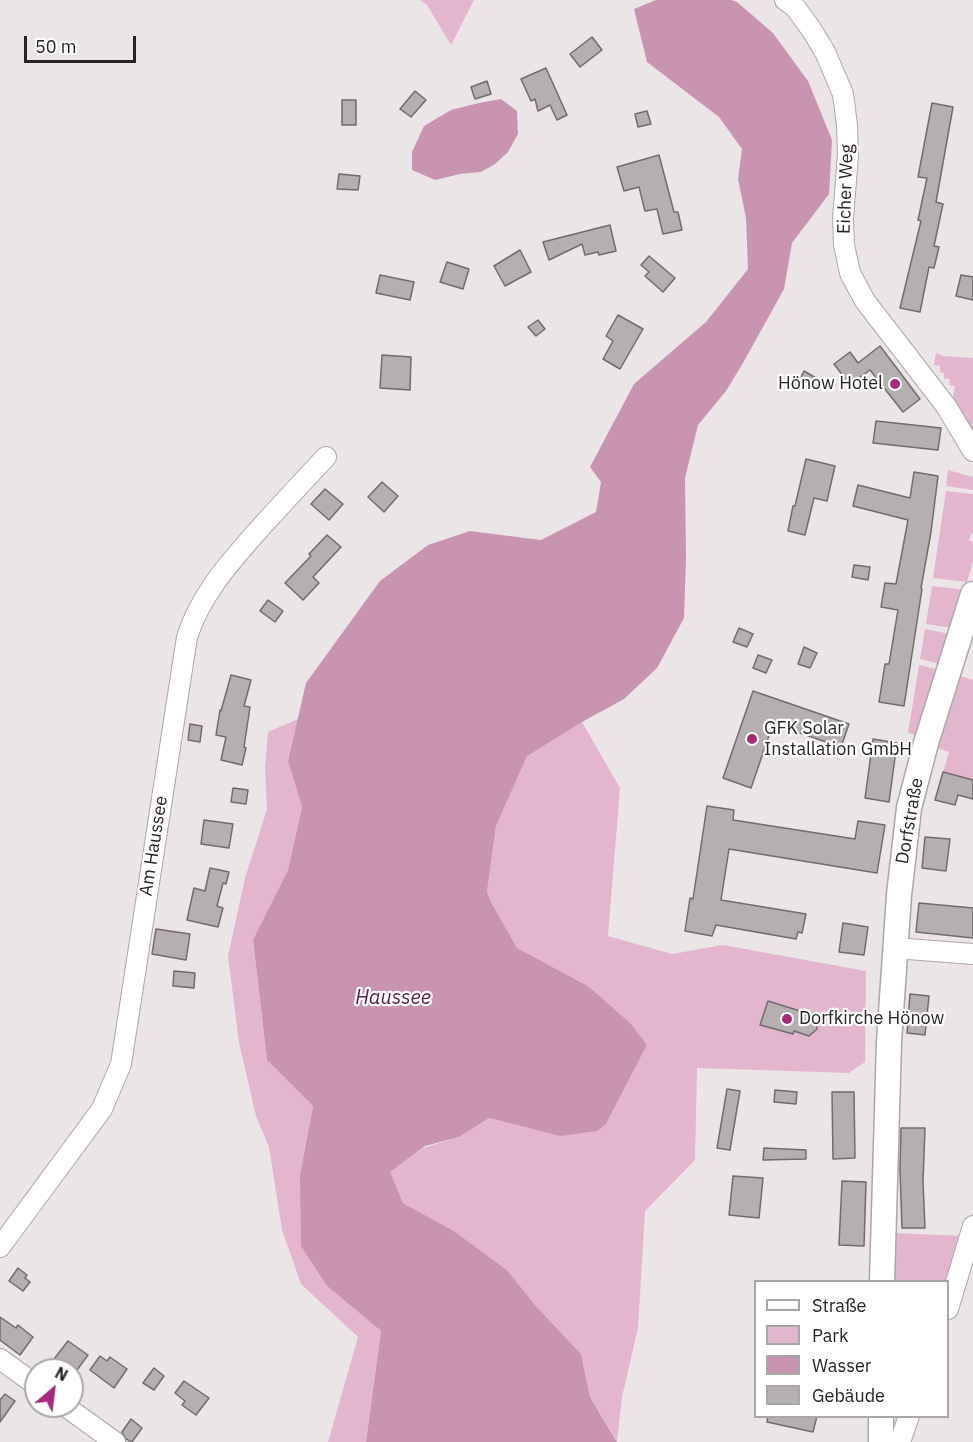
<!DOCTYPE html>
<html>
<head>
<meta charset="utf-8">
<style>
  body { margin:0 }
  #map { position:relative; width:973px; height:1442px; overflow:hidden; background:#ece5e8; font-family:"IBM Plex Sans",sans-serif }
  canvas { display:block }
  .legend { position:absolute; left:754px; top:1280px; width:195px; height:138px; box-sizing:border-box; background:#fff; border:2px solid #a8a7a7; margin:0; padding:8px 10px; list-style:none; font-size:18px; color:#262324 }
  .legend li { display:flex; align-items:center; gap:12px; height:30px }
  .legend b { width:30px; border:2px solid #a8a7a7 }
  .north { position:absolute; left:24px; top:1358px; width:60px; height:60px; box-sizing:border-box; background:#fff; border:2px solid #a8a7a7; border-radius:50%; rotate:28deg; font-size:16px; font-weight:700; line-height:24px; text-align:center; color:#262324 }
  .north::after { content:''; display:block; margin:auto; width:21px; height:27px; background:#a82a7a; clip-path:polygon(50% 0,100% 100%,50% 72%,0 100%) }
  .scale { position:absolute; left:24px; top:36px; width:112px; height:27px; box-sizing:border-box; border:3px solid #262324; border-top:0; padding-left:8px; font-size:18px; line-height:21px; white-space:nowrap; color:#262324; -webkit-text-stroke:4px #fff; paint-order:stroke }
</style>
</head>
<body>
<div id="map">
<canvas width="973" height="1442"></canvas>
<ul class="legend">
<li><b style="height:8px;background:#fff"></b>Straße</li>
<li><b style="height:16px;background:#e4b6ce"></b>Park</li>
<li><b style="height:16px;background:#c894af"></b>Wasser</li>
<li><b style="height:16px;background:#b5afb2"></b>Gebäude</li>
</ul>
<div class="north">N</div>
<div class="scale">50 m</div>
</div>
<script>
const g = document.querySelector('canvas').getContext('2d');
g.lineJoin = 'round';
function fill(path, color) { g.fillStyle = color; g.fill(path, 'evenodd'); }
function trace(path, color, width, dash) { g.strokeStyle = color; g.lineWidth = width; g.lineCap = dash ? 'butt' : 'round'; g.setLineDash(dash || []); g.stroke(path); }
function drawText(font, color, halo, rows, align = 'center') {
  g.font = font + ' "IBM Plex Sans",sans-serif'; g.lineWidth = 4.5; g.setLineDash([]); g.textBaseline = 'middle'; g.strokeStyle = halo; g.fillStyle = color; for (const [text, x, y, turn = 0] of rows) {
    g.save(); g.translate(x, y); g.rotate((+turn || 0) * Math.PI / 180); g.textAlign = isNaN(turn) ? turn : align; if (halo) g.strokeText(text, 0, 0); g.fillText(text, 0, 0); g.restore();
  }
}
fill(new Path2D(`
  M420,0H474L451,45L427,5Z
  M936,353L943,356L973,358V439L952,403L955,386L949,385L950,379L944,378V373L940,372V366L934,365Z
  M948,470L973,477V490L946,486Z
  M946,491L973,494V534H971L969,540L973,542V561L967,582L933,578Z
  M932,586L959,589L963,593L952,628L926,624Z
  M925,629L950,634L940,664L920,659Z
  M919,665L939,670L919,736L908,733Z
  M957,675L973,680V780L943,772L949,752L934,747Z
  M298,719L288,761L302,807L288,870L253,941L267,1060L313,1106L300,1175L327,1286L381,1331L366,1442H328L358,1337L301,1284L282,1230L269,1147L256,1116L239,1043L228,956L245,878L267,809L265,767L268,732Z
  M582,722L620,788L608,936L672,954L723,945L866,971L865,1062L849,1073L697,1068L695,1160L645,1211L638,1328L622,1397L617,1441L590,1397L581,1354L536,1306L507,1270L454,1231L403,1203L389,1172L423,1148L459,1137L489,1118L560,1136L606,1124L647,1045L588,986L517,948L490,900L487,892L496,826L527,755Z
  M894,1233L965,1236L948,1282H894Z`), '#e4b6ce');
fill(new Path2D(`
  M656,0H731L737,2L773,33L808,81L832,140L829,194L792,243L784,289L743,363L726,391L698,425L685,478L686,558L684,618L657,668L624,699L582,722L527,756L496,826L487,892L490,900L517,948L588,986L631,1024L647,1045L606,1124L597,1131L560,1136L489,1118L459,1137L425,1146L390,1172L403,1203L454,1231L507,1270L536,1306L581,1354L590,1397L617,1442H366L381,1331L327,1286L301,1246L300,1175L313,1106L267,1060L253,940L288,870L302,807L288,761L306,683L380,581L428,545L470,531L541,540L596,512L601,482L590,467L634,384L706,322L748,269L746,218L738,179L742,149L719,117L647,62L634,9Z
  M501,99L517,111L518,134L508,152L495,164L481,172L460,174L435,180L412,170V152L424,126L451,110L479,103Z`), '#c894af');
const building = new Path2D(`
  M592,37L602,50L580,67L570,54Z
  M546,68L567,115L557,120L550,105L538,111L535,99L531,101L521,79Z
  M487,81L491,94L475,99L471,87Z
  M415,91L426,100L411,117L400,109Z
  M342,100H356V125H342Z
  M932,103L953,107L936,202L943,204L934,246L939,247L934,268L929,267L920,312L900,308L921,221L918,220L927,178L918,177Z
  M647,111L651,124L638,127L635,114Z
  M659,155L674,212H678L682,230L663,234L657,209L645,211L639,187L624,191L617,167Z
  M339,174L360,176L358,190L337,189Z
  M610,225L616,251L599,255L598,252L585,255L582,244L549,260L543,242Z
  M520,250L531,272L505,286L494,266Z
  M649,256L675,278L663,292L645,276L649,272L641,265Z
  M447,262L469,269L463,289L440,282Z
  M380,275L414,282L410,300L376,293Z
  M961,275L973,277V300L956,296Z
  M618,315L643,329L620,369L603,359L613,341L606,336Z
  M538,320L545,329L536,336L528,327Z
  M880,346L920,399L903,412L870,370L850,385L834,364L850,352L858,363Z
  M382,355L411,357L410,390L380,388Z
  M804,371L816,378L810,389L798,383Z
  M876,421L941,428L938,450L873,443Z
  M806,459L835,466L827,501L814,498L805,535L788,531L793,506H795Z
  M914,472L938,476L931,532L921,588L922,589L904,706L879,702L885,664H889L898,610L881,607L885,583L896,584L908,520L853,506L858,485L910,498Z
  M382,482L398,496L384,512L368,497Z
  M325,489L343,504L329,520L311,504Z
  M327,535L341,547L313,577L319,583L303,600L285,583L311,556L309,554Z
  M854,565L870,567L868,580L852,577Z
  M268,600L283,611L275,622L260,611Z
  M739,628L753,634L747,647L733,642Z
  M804,647L817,653L810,668L798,664Z
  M758,655L772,660L766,673L753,668Z
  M231,675L251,680L244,706L250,707L244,747L246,748L242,765L221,760L226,737L216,735L220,710L221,711Z
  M753,691L849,724L841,747L773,724L751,788L723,778Z
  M190,724L202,726L200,742L188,740Z
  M873,739L897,743L889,802L865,798Z
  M943,772L973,780V799L958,795L955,805L935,800Z
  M233,788L248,790L246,804L231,802Z
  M707,806L734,810L733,820L855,839L858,821L885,825L877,873L729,849L721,900L806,914L802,933L798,932L796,939L716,925L712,936L685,931L690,898L693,899Z
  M204,820L233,824L229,848L201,844Z
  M925,837L950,839L946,871L922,868Z
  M210,868L229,872L226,884L223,883L217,906L223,908L218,927L187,920L194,888L205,891Z
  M919,903L973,908V938L916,932Z
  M843,923L868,927L864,955L839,952Z
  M156,929L190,934L186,960L152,954Z
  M174,971L195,973L194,988L173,986Z
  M910,994L929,996L925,1035L907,1033Z
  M768,1001L800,1011L799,1013L812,1017L817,1022V1029L809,1036L794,1031L793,1034L760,1025Z
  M727,1089L740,1091L730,1150L717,1148Z
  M775,1090L797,1092L796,1104L774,1102Z
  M832,1092H854L855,1158L833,1159Z
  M901,1128H925L923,1182L925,1228H902L900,1170Z
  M764,1148L806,1150V1159L763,1160Z
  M733,1176L763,1178L759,1218L729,1215Z
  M842,1181L866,1182L864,1246L839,1245Z
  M18,1268L27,1275L25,1278L30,1282L23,1291L9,1281Z
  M0,1317L16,1328L18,1325L33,1337L20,1355L0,1340Z
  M68,1341L88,1355L74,1374L72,1372V1370H69L54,1359Z
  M100,1356L107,1361L110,1357L127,1369L114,1388L90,1370Z
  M154,1368L164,1376L154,1390L143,1383Z
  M184,1381L209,1398L196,1415L182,1405L185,1401L175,1393Z
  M5,1394L15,1401L0,1422V1400Z
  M768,1416H817L813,1432L767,1422Z
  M131,1419L142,1428L132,1442L126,1439L122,1432Z`);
fill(building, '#b5afb2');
trace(building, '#716b6e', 1.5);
const minor = new Path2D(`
  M785,0L795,7L811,29L825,52L843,94L847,125L848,155L843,219L844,245L850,273L865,301L946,406L973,451
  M895,948L973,954
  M0,1247L102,1109L121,1064L187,637C201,593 232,560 262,526C283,503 304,480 326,457
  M948,1309L973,1226
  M0,1359L36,1385
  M65,1406L115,1442
  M900,1442L909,1416`);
const major = new Path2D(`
  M882,1282L889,1042L899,895L909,808L926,743L973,594
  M881,1416V1442`);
trace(minor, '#aca6a9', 22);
trace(major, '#aca6a9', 27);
trace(minor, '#fff', 20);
trace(major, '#fff', 24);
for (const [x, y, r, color] of [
  [895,384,6,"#a82a7a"],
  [752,739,6,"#a82a7a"],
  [787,1019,6,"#a82a7a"]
]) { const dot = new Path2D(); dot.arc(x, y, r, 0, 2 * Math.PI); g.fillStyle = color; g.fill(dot); trace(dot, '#fff', 2); }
drawText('18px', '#262324', '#fff', [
  ["Eicher Weg",846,189,-88],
  ["Dorfstraße",910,821,-80],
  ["Am Haussee",154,846,-81]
]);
drawText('18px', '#262324', '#fff', [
  ["Hönow Hotel",883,384,"right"],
  ["GFK Solar",764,729],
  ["Installation GmbH",764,750],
  ["Dorfkirche Hönow",799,1019]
], 'left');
drawText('italic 20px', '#57193f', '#fff', [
  ["Haussee",393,998]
]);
</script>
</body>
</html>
